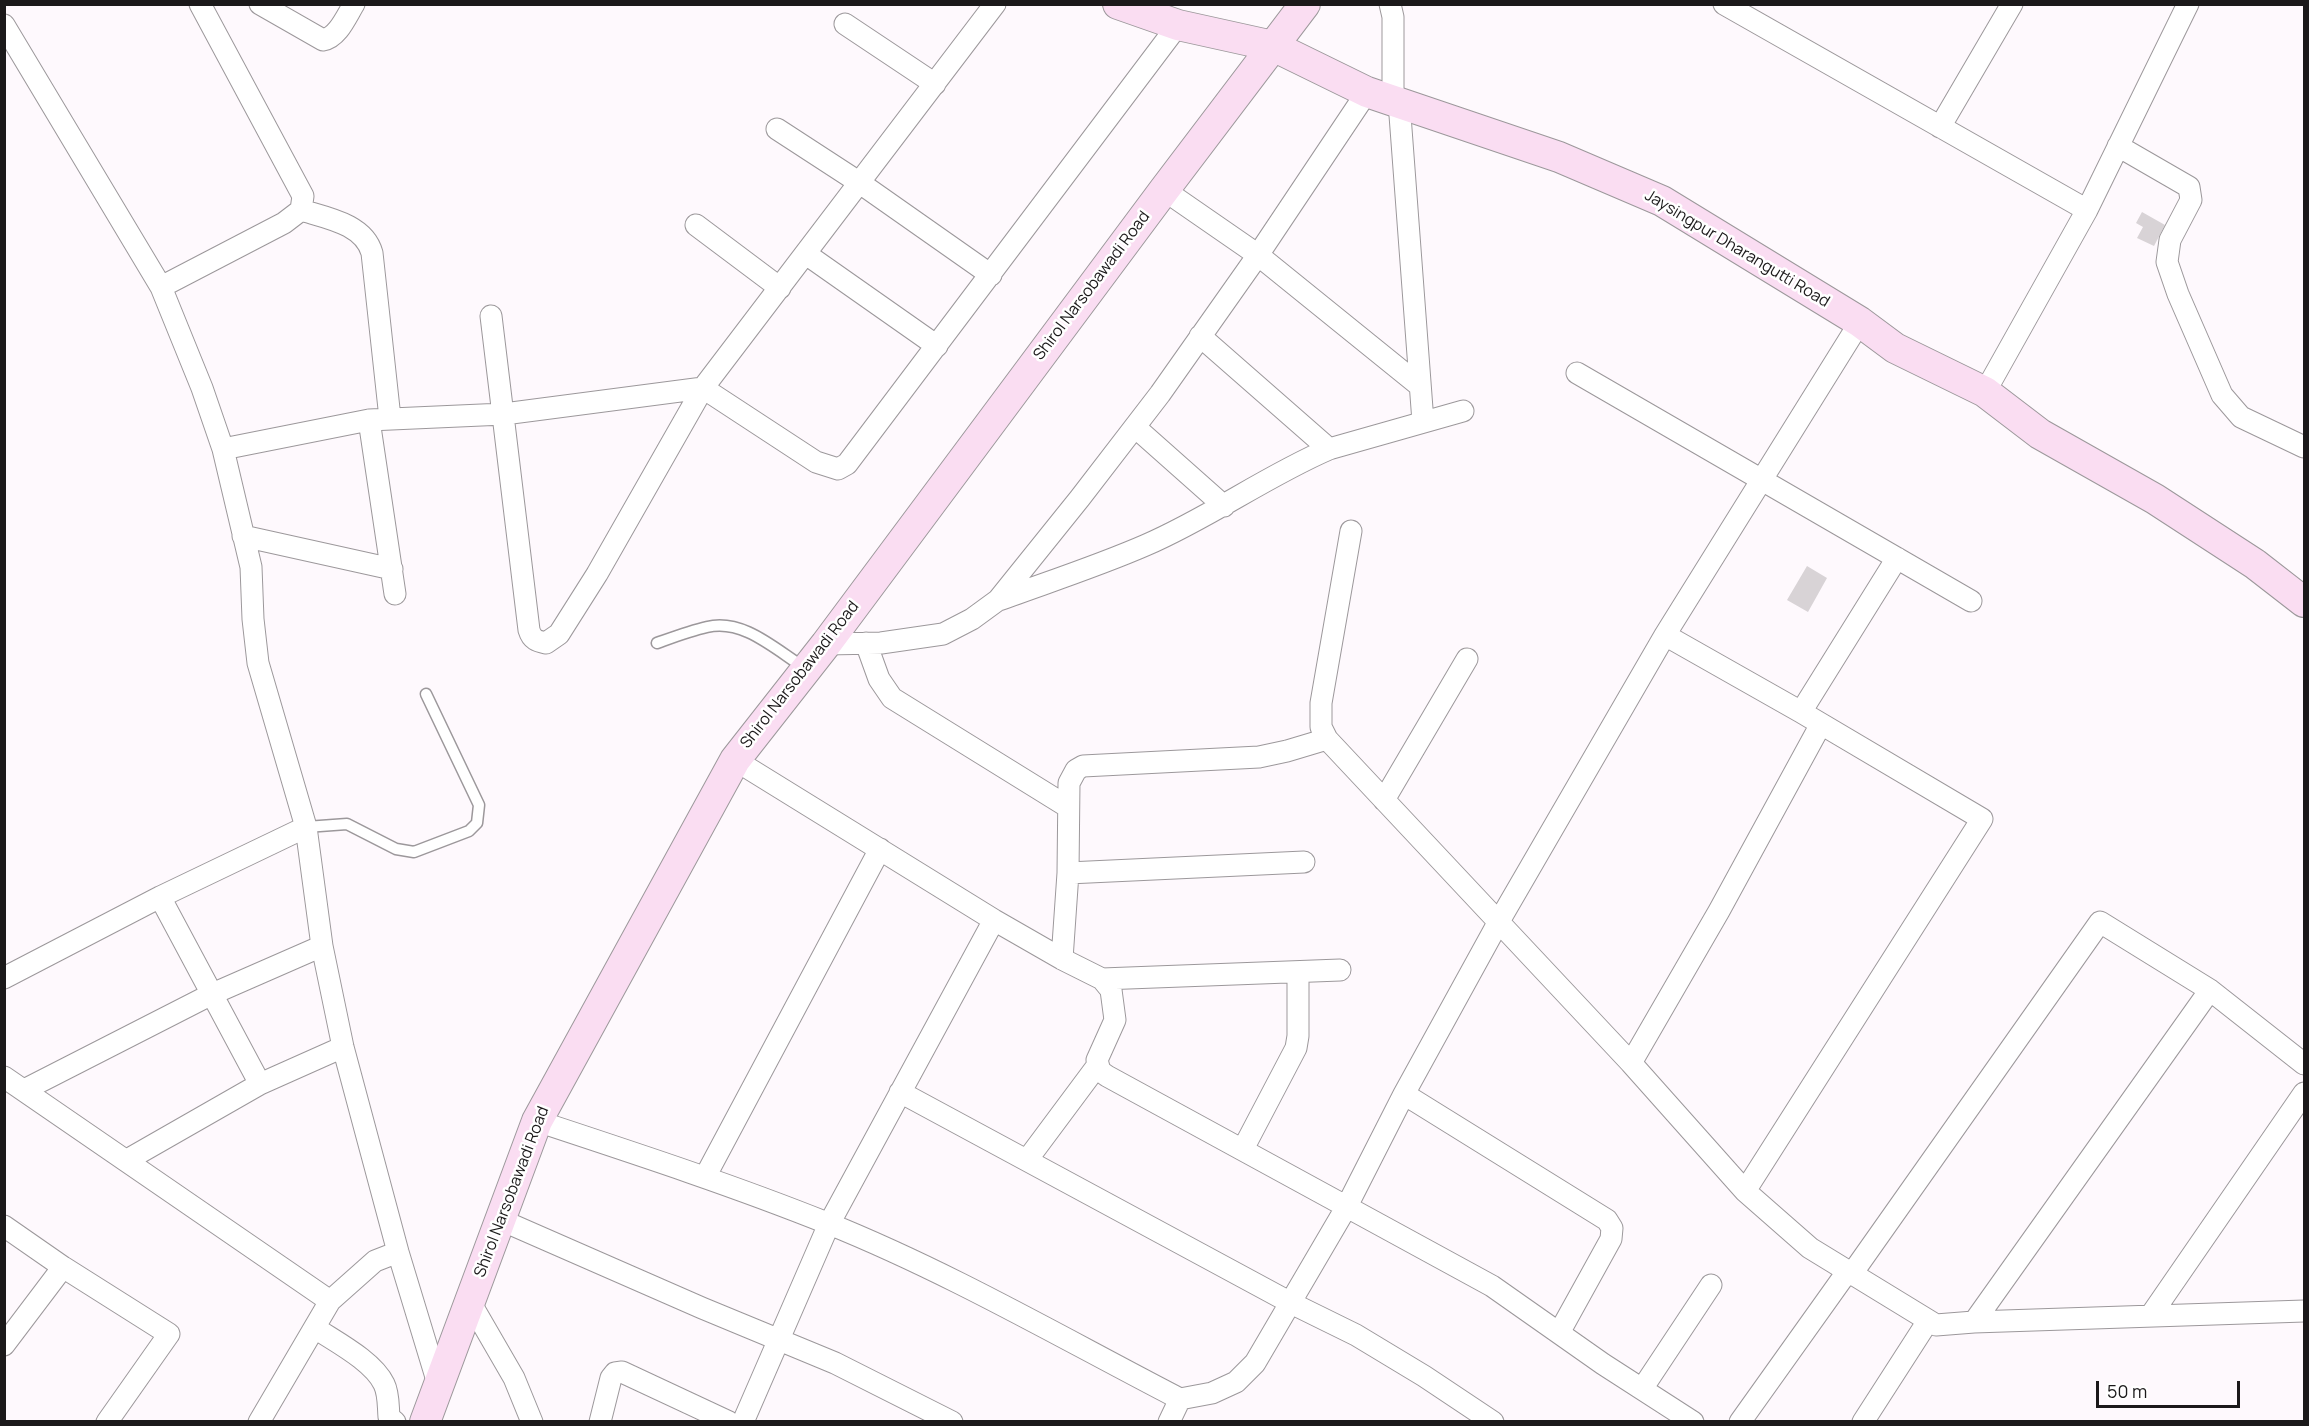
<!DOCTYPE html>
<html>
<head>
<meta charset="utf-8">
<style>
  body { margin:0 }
  #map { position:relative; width:2309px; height:1426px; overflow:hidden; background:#fef9fd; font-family:Manrope,sans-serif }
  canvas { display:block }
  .frame { position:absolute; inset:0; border:6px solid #1b191a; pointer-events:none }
  .scale { position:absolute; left:2096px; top:1381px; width:144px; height:27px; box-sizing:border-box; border:3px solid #1b191a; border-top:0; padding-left:8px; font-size:18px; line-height:21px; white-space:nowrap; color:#1b191a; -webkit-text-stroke:4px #fff; paint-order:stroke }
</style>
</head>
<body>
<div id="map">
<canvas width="2309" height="1426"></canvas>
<div class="frame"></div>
<div class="scale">50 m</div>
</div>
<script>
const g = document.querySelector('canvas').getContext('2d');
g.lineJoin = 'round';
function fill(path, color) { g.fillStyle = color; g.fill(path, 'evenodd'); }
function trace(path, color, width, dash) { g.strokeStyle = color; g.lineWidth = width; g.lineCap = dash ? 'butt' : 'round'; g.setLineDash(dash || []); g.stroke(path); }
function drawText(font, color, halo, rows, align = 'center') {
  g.font = font + ' Manrope,sans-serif'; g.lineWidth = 5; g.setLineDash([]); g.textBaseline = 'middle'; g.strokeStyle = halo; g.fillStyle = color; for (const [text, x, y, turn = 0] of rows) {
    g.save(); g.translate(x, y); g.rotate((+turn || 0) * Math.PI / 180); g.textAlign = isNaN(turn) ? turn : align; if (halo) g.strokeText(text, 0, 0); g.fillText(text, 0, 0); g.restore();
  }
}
fill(new Path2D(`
  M2142,212L2165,225L2154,246L2137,238L2143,227L2136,223Z
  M1807,566L1827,578L1808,612L1787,600Z`), '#d8d3d6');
const lane = new Path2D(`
  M657,643C674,637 690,631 707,627C743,618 776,650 805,668
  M306,827L347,824L396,849L414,852L469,831L477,823L479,805L426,694`);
const street = new Path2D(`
  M260,4L323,40C338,37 346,17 354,4
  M1390,4L1393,17V100
  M1724,4L2087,210
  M845,24L935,84
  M4,25L161,287L202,388L223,449L251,567L253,619L258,663L306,827L322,946L343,1047L398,1252L439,1387
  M1399,102L1423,422
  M1940,127L2012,4
  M777,129L860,183L991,275
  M2118,146L2189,187L2191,200L2170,240L2167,262L2178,294L2222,395L2241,417L2304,447
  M1164,190L1258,255L1420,386
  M301,210C327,218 364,224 372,253L390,418
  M696,225L780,288
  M806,254L937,346
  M161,287L284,223L301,210L303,196L200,4
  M491,316L529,630C532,640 537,641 546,643L559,634L597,574L703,388L816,462L838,469L847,464L1178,25
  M1200,336L1329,449
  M1577,373L1971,601
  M1985,392L2087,210L2188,4
  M369,420L395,594
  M1135,427L1224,506
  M223,449L369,420L504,414L703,388L995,4
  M1351,531L1321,703V727L1327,739L1631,1063L1745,1191L1810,1248L1936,1325L1974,1322L2304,1311
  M243,536L392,569
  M999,600C1048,582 1098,566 1146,545C1209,518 1266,476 1329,449L1463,411
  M1665,635L1801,712L1982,819L1745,1191
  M866,643L879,679L892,698L1068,807
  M826,644L881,643L943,634L972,619L998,600L1080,498L1160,394L1258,255L1367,92
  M1801,712L1897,558
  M735,760L994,920L1062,959L1102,979L1111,990L1115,1020L1097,1060L1100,1071L1107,1076L1492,1286L1603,1364L1693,1422
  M1384,800L1467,659
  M1068,873L1304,862
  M160,897L260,1084
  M1062,959L1068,873L1069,783L1076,770L1083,766L1259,757L1287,751L1327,739
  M4,978L160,897L306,827
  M1102,979L1340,970
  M1631,1063L1719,911L1821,724
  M4,1077L330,1301
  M24,1090L210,995L322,946
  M900,1092L1291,1303L1356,1335L1424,1376L1493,1422
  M1404,1094L1607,1220L1612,1228L1611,1239L1559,1333
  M537,1121C634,1153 732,1185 827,1223C949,1272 1064,1339 1180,1399L1212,1393L1236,1382L1255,1363L1347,1206L1404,1094L1498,923L1665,635L1860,322
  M1243,1149L1296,1048L1298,1036V972
  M127,1160L260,1084L343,1047
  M1027,1160L1097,1066
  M705,1177L880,849
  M501,1220L702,1308L835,1363L952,1422
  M4,1226L63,1267L169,1334L107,1422
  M1851,1275L2100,922L2210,990L2304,1064
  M470,1302L514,1378L532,1422
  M2151,1315L2304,1093
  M1974,1322L2210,990
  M315,1328C336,1342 373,1361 384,1384C389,1394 388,1406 389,1417L395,1422
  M4,1345L63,1267
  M1642,1389L1711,1285
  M259,1422L330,1301L375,1261L398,1252
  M600,1422L611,1378L615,1373L622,1372L729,1422
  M743,1422L829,1224L994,920
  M1169,1422L1180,1399
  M1740,1422L1847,1272
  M1863,1422L1928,1321`);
const secondary = new Path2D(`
  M1118,4L1178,25L1273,46L1367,92L1559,157L1662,201L1860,322L1895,348L1985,392L2040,434L2155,499L2255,564L2304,602
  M425,1422L537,1121L735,760L826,644L1164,190L1305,4`);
trace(lane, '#9c989b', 13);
trace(street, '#9c989b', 23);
trace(secondary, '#9c989b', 32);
trace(lane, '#fff', 10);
trace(street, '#fff', 21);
trace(secondary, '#faddf2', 30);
drawText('16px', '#1b191a', '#fff', [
  ["Jaysingpur Dharangutti Road",1737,249,31],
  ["Shirol Narsobawadi Road",1092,286,-53],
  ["Shirol Narsobawadi Road",800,675,-52],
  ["Shirol Narsobawadi Road",512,1192,-69]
]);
</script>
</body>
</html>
